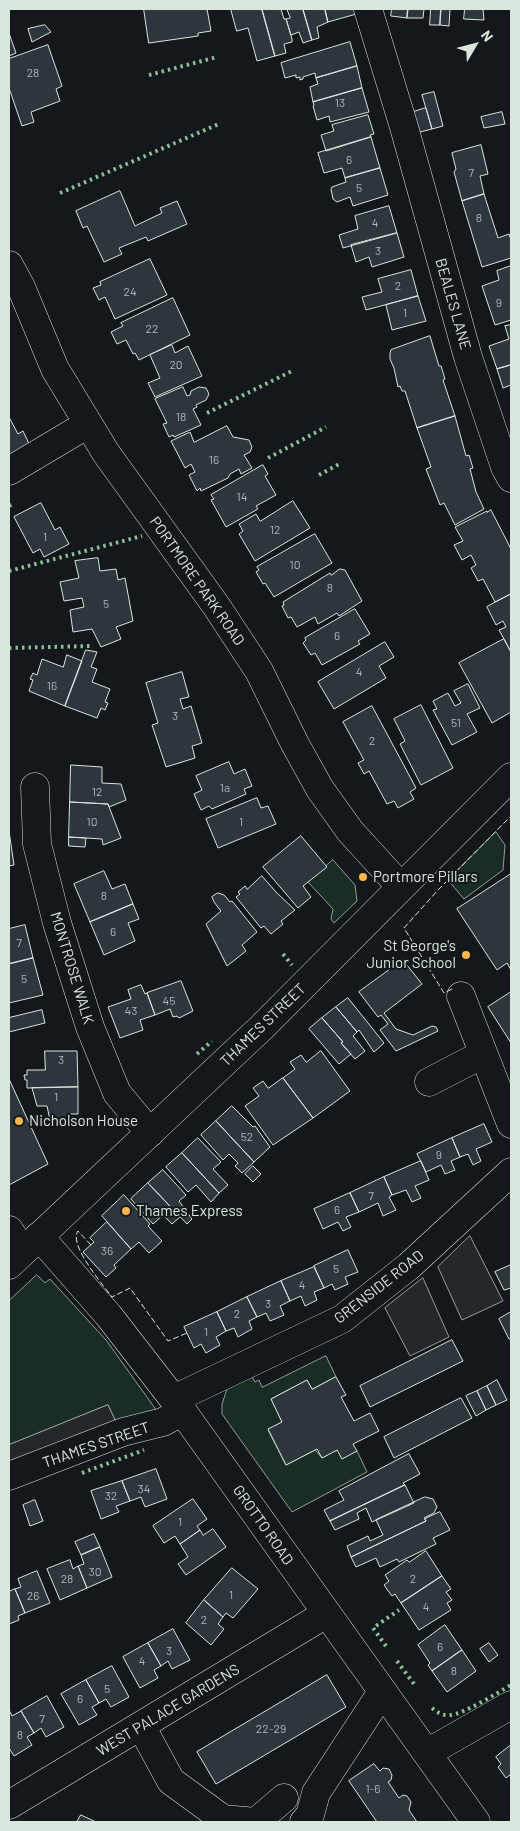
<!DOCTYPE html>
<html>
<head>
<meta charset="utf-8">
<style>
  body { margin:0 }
  #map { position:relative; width:520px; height:1831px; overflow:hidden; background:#14181c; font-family:Barlow,sans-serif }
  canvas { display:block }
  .frame { position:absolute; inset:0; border:10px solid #d8e6dc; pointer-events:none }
  .north { position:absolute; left:450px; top:20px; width:50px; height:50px; -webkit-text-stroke:4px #14181c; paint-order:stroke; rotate:53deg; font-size:14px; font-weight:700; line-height:20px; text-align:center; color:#d8e6dc }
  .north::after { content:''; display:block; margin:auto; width:18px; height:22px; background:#d8e6dc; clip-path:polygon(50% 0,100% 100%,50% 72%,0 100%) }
</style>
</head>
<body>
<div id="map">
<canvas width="520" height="1831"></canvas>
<div class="frame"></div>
<div class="north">N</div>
</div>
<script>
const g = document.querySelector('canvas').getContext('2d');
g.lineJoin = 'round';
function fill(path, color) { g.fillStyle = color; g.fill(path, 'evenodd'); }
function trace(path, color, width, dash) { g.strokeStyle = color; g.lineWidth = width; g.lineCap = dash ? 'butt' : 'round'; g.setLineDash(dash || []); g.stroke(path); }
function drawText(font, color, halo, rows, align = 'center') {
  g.font = font + ' Barlow,sans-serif'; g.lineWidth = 4; g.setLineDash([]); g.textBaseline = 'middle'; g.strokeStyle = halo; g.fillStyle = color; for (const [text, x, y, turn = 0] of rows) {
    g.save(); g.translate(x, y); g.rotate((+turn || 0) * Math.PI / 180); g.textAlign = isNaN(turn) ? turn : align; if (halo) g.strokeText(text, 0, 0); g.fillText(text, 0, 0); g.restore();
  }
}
const green = new Path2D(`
  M496,832L505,845L503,870L464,899L448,880Z
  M333,860L355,885L357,901L334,923L331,919L333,909L308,882Z
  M37,1275L45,1283L50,1279L106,1340L157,1411L118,1426L108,1405L9,1445V1301Z
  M326,1356L336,1377L312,1389L307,1380L271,1399L282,1422L268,1430L286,1465L315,1450L322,1458L337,1450L357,1451L367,1472L292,1512L222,1414V1404L227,1389L251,1375L255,1382L259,1380L262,1387Z`);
fill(green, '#1a2d24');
trace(green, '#939e99', 1);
const parking = new Path2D(`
  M470,1236L503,1301L462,1320L438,1267Z
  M423,1278L449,1337L410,1356L385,1308Z
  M108,1405L118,1426L9,1476V1445Z`);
fill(parking, '#24282b');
trace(parking, '#939e99', 1);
const building = new Path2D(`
  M144,9H207L211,31L198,33V36L149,43Z
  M231,9H262L275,56L257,61L248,28L237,31Z
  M262,9H281L284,19H286L292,39V42L284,44L286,53L275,56Z
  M287,9H303L312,40L303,43L299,32L291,35L286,19L290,18Z
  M303,9H325L328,22L317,27L319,38L312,40Z
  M325,9H358L360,13L328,22Z
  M392,9H408L407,18L391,16Z
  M408,9H424L423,18H407Z
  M431,9H441L440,25H430Z
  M441,9H450L449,26L440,25Z
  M465,9H483L484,20L464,19Z
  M45,25L51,32L32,42L28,29Z
  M10,36L16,53L9,56V37Z
  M350,42L357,66L316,78L315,73L303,77V79L300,80V77L296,78V75L285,78L281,63Z
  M48,45L62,86L56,89L60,101L31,112L34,122L22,126L9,88V59Z
  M357,66L362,88L313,102L310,87L318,84L316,78Z
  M362,88L369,112L330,122L329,116L317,120L313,106L314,105L313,102Z
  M434,92L443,126L432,129L422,95Z
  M426,108L432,129L416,133L410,113Z
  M502,112L505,124L484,128L481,117Z
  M368,115L374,134L370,135L371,137L326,151L321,135L334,131L332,125Z
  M371,137L380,168L345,178L342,168L324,173L318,153Z
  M481,145L488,174L480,176L484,194L462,201L454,172L456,169L452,153Z
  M380,168L388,195L353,206L350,197L337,202L333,199L331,189L332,187L346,182L345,178Z
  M120,191L135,226L162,213L160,208L177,201L187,224L148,241L146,237L119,248L122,254L104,262L87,226L83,228L76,211Z
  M484,194L498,238L509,234L511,240V258L482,267L462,201Z
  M389,206L397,233L343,248L339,235L358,229L355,216Z
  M397,233L404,257L372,267L369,257L356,262L351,245Z
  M150,259L167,295L115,319L105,297L99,300L93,288L101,285L100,282Z
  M511,266V320L495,325L482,286L499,280L497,271Z
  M411,270L418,296L366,310L362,297L382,292L378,279Z
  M418,296L426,321L392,330L386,305Z
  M173,298L190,335L139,360L135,353L133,354L126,340L117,344L111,332L123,326L121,323Z
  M511,325V365L497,369L489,346L509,339L505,326Z
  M430,336L439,366H441L445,379L443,380L455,416L417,428L405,391H402L400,386L398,387L394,368L390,359V353L391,350Z
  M172,345L175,353L188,346L202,376L155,397L148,383L160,378L150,355Z
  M511,365V385L503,388L497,369Z
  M183,387L187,396L190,395L191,391L199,387L206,388L209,394L206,400L196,405L197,407L193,409L201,425L174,437L173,435L169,437L163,424L167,423L155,399Z
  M455,416L466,456L469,455L473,468L470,469L476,492L484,509L455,525L444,503L440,505L426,469L431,467L417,428Z
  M9,417L18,434L23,431L31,448L9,460Z
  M227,426L233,437L249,440L252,447L250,452L244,455L252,468L241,474L239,469L230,474L228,478L201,491L200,488L197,491L189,475L195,472L191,464L185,468L171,441L190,432L194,442Z
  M263,465L268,474L265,476L276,495L256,506L258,509L226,527L211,500L214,499L211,495Z
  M293,501L310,528L255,561L239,534L243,531L239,524L256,514L260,521Z
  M41,503L55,530L60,527L69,544L44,557L40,549L33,553L14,517Z
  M491,510L511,549V594L495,602L483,579L478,581L471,568L476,565L471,555L462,560L454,545L463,541L455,527L487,511V512Z
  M315,534L332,563L274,597L265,583L263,584L256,572L259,570L257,567Z
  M98,558L100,571L116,569L118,580L125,578L133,621L116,627L121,639L101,647L92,629L73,632L70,610L84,607L82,598L64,601L60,582L79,578L75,561Z
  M340,569L345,570L362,601L339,616L337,613L318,624L315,617L297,627L291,617L288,618L282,606L284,605L283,602L330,573L331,575Z
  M511,594V652L499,630L506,627L503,621L496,625L487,607Z
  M355,609L370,634L358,641L360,644L322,665L315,653L311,655L303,643L306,640L305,638Z
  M504,639L511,652V712L492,723L459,663Z
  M385,642L394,657L379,666L386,678L334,709L318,682Z
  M86,650L97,652L91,667L97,669L92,682L110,689L105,702L108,703L105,710L101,708L97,718L65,706Z
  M67,655L82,661L65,706L29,691L33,680L30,679L33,673L37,675L42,659L63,667Z
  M182,672L189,697L180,699L183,709L191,706L202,743L192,746L195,758L166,767L152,725L158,723L146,683Z
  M468,684L480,708L467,714L477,732L452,745L433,710L437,709L433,701L448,693L455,706L461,703L454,691Z
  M421,705L453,768L421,785L400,744L405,741L394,719Z
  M372,706L416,788L410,792L414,799L398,808L394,801L387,804L369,771L364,774L358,763L364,760L343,722Z
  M229,762L234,774L245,769L252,786L244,789L246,794L212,809L209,806L201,810L194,794L202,790L196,776Z
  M71,765L102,767V783L121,784L126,800L109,807L108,804L70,802Z
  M257,798L261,808L268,806L276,824L218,848L206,819Z
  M70,802L108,804L121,838L103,845L102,839L69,837Z
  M9,831L14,865L9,866Z
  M301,836L327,867L303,886L311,897L298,908L263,867Z
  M69,837L86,838L85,847L69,846Z
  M104,871L112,889L125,884L133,904L90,922L74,884Z
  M511,874V970L507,963L497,970L457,909Z
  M262,876L276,892L295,910L281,921L283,924L271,934L264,926L261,928L236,897L240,894L238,892L245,886L247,889Z
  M218,893L224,895L230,902L232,901L257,932L242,945L246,951L227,966L206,924L221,911L214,902L212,897Z
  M133,904L139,919L128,923L135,941L104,955L90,922Z
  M25,925L33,958L9,964V929Z
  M33,958L43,995L9,1003V964Z
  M403,960L422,984L384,1013L396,1029L413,1035L432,1026L436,1027L438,1031L396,1051L380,1030L388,1024L381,1015L378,1017L359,992Z
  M181,981L193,1011L179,1018L177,1016L173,1017L170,1009L155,1015L147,993Z
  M141,985L145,994L147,993L155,1015L140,1020L143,1030L120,1038L108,1007L131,999L128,990Z
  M511,992V1043L488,1007Z
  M348,998L384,1043L374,1052L359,1030L357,1032L336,1007Z
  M336,1007L357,1032L353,1036L365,1051L355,1059L341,1043L343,1042L322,1018Z
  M42,1010L45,1023L9,1032V1018Z
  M322,1018L343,1042L341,1043L351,1054L339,1064L309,1029Z
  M45,1051H77L78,1087L27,1088V1080H25L24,1075H27V1070H45Z
  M321,1051L350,1091L313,1118L283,1078L295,1069L290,1062L301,1055L306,1062Z
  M283,1078L313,1118L273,1145L245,1106L259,1096L253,1088L263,1081L268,1088Z
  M9,1079L48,1164L9,1185Z
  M78,1087V1114H69V1120H50L47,1106H37L32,1088Z
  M232,1106L253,1127L255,1126L270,1147L254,1162L216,1121Z
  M216,1121L254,1162L242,1173L235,1166L238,1163L229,1154L223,1160L201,1135Z
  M484,1124L492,1142L476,1149L481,1161L473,1165L468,1154L460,1157L452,1138Z
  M198,1138L221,1162L213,1169L228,1185L219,1193L182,1153Z
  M452,1138L460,1157L451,1161L455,1170L445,1174L441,1165L426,1172L417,1154Z
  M182,1153L219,1193L211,1202L196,1185L188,1192L166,1167Z
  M421,1161L429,1180L415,1186L421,1198L412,1202L406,1190L392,1195L384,1177Z
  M253,1166L261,1174L253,1182L245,1174Z
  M163,1170L186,1195L179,1201L192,1219L187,1224L148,1183Z
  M384,1177L392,1195L389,1197L396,1210L383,1216L378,1203L359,1212L350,1193Z
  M148,1183L180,1217L172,1224L163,1215L153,1224L131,1199Z
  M350,1193L359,1212L346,1217L351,1227L343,1231L338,1222L323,1229L314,1209Z
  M124,1195L150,1224L148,1226L162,1241L149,1253L139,1242L131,1249L102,1216Z
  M107,1222L131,1249L114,1265L116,1268L106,1277L83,1252L94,1242L90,1238Z
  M348,1250L358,1272L345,1277L348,1284L335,1290L332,1284L324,1288L314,1266Z
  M511,1265V1288L504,1290L495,1272Z
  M314,1267L324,1288L314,1292L317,1300L305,1306L301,1296L290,1301L281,1281Z
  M281,1281L290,1301L280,1306L284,1315L270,1321L266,1313L257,1317L247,1297Z
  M247,1297L257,1317L249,1321L252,1329L238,1337L234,1328L226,1331L217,1312Z
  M217,1312L226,1331L216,1337L220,1345L206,1353L201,1344L194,1348L184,1327Z
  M511,1312V1339H509L499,1319Z
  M452,1340L463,1361L370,1407L360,1386Z
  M336,1377L346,1395L341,1397L354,1421L370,1413L379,1431L353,1444L357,1451L342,1459L337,1450L322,1458L317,1449L286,1465L268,1429L282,1422L271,1399L307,1380L312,1389Z
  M497,1380L507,1400L496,1405L487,1386Z
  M487,1386L496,1405L486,1410L477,1391Z
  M477,1391L486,1410L476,1416L466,1396Z
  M461,1398L472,1418L394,1458L384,1437Z
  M409,1454L420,1474L403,1483L405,1485L330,1521L324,1510L344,1500L339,1491Z
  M156,1469L167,1499L145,1507L141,1497L130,1501L122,1481Z
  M122,1481L130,1501L116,1506L119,1512L101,1519L91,1491Z
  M405,1485L414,1503L372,1522L366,1508L357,1513L359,1519L335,1530L330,1521Z
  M425,1497L433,1499L437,1507L434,1513L424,1518L426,1521L351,1557L347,1546L368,1536L370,1541L383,1535L376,1520Z
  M193,1499L207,1519L197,1526L200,1530L180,1544L175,1536L164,1543L153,1526Z
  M35,1500L43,1521L30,1526L23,1505Z
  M440,1512L450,1530L433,1538L436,1544L399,1562L397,1559L380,1567L376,1558L356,1567L351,1557L426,1521L425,1519Z
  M213,1529L226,1547L186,1575L178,1564L188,1557L180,1544L200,1530L203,1535Z
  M94,1534L100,1547L81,1555L75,1542Z
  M100,1547L112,1577L87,1588L78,1566L84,1564L81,1555Z
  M426,1551L442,1576L401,1603L395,1594L392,1596L384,1585L389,1581L385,1575L407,1560L409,1562Z
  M70,1560L73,1569L78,1566L87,1588L60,1600L47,1569Z
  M232,1568L258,1589L233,1618L226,1613L223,1617L204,1600Z
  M37,1571L50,1603L25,1613L15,1589L21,1587L18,1579Z
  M442,1576L451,1589L446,1592L452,1600L447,1603L451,1610L419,1630L401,1603Z
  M15,1589L25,1613L18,1616L19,1620L9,1624V1590V1591Z
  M204,1600L223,1617L218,1624L224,1629L211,1645L186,1623Z
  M445,1625L462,1650L432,1671L428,1665L430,1663L418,1645Z
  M173,1629L190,1660L172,1669L168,1661L161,1666L148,1643Z
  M148,1643L161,1666L154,1670L158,1678L140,1688L123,1657Z
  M489,1643L498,1655L489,1662L480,1649Z
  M462,1650L476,1671L447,1692L432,1671Z
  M112,1666L129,1697L111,1707L106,1699L99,1703L86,1680Z
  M327,1675L346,1707L216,1784L197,1752Z
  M86,1680L99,1703L92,1707L97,1715L79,1725L61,1694Z
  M47,1696L64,1727L46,1737L41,1728L34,1733L21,1711Z
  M9,1710L12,1716L21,1711L34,1733L27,1737L32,1745L14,1756L9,1748Z
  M511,1745V1774L506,1778L498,1767L501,1764L496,1757Z
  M374,1764L380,1771L383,1768L389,1769L392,1775L391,1780L388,1782L399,1798L403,1795L407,1796L411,1802L409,1810L417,1822H377L349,1781Z
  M81,1815L96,1822H77Z`);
fill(building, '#2c363c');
trace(building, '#d8e6dc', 1);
const minor = new Path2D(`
  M368,9L404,127L468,357L505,467L511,478
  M9,265L21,287L55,369L106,453L217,607L259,671L295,744L320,789L350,831L401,887
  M9,471L88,424
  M35,787L37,844L57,923L90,1027L117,1093L150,1133
  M461,996L511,1124
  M429,1082L483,1054
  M9,1230L23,1251
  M39,1236L109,1316L178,1405L476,1822
  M9,1265L262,1027L511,777
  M174,1399L342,1319L409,1266L511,1172
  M9,1476L123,1432L163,1422L183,1411
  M141,1726L171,1781L223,1819L256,1822L284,1798
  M427,1753L511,1705
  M9,1805L326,1614
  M304,1822L310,1815L316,1793L382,1692`);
trace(minor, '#d8e6dc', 29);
trace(minor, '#14181c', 28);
trace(new Path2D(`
  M149,75L217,57
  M60,193L221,123
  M207,413L294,370
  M268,458L326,427
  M319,475L341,463
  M9,506L13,504
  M9,571L142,536
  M9,648L91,646
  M283,954L292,965
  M197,1054L212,1041
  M82,1473L144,1450
  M386,1646L373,1628L399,1610
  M397,1661L414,1684
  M432,1708C437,1712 442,1716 450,1715C464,1714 497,1693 511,1685`), '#8ac095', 4, [2.5, 4]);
trace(new Path2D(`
  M452,989L444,993L404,928L438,890L511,816
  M91,1245L78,1231C68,1244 103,1285 112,1297L130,1288L168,1341L187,1333`), '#d8e6dc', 1, [6, 2.5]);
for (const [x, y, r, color] of [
  [363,877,5,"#ffb74d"],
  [466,955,5,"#ffb74d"],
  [19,1121,5,"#ffb74d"],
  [126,1211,5,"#ffb74d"]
]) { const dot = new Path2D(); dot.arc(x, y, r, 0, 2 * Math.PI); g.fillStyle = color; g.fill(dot); trace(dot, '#14181c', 2); }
drawText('12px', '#adbab4', null, [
  ["28",33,73],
  ["13",340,103],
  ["6",349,160],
  ["7",471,173],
  ["5",359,188],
  ["8",479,218],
  ["4",375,223],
  ["3",378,251],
  ["2",398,286],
  ["24",130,292],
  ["9",499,303],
  ["1",405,313],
  ["22",152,329],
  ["20",176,365],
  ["18",181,417],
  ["16",214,460],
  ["14",242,497],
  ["12",275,530],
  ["1",45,537],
  ["10",295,565],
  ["8",330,588],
  ["5",106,604],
  ["6",337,636],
  ["4",359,672],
  ["16",52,686],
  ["3",175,716],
  ["51",456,723],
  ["2",372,741],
  ["1a",225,788],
  ["12",97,792],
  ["10",92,822],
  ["1",241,822],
  ["8",104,896],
  ["6",113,932],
  ["7",19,943],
  ["5",24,979],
  ["45",169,1001],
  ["43",131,1011],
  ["3",61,1060],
  ["1",56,1097],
  ["52",247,1137],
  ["9",439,1155],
  ["7",371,1196],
  ["6",337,1210],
  ["36",107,1251],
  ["5",336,1269],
  ["4",302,1285],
  ["3",268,1304],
  ["2",237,1314],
  ["1",206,1332],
  ["34",144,1489],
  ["32",111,1496],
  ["1",180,1522],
  ["30",95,1572],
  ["28",67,1579],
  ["2",413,1579],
  ["1",231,1595],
  ["26",33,1596],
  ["4",426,1607],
  ["2",204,1620],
  ["6",440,1647],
  ["3",169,1651],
  ["4",142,1661],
  ["8",454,1671],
  ["5",107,1689],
  ["6",80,1699],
  ["7",42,1719],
  ["22-29",271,1729],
  ["8",20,1735],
  ["1-6",373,1789]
]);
drawText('15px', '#d8e6dc', '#14181c', [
  ["BEALES LANE",453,304,74],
  ["PORTMORE PARK ROAD",197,581,55],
  ["MONTROSE WALK",72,968,73],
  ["THAMES STREET",263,1025,-44],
  ["GRENSIDE ROAD",379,1287,-38],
  ["THAMES STREET",96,1445,-19],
  ["GROTTO ROAD",263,1525,55],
  ["WEST PALACE GARDENS",168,1710,-31]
]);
drawText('15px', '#d8e6dc', '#14181c', [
  ["Portmore Pillars",373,877],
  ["St George's",456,946,"right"],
  ["Junior School",456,963,"right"],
  ["Nicholson House",29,1121],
  ["Thames Express",136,1211]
], 'left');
</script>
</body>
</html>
